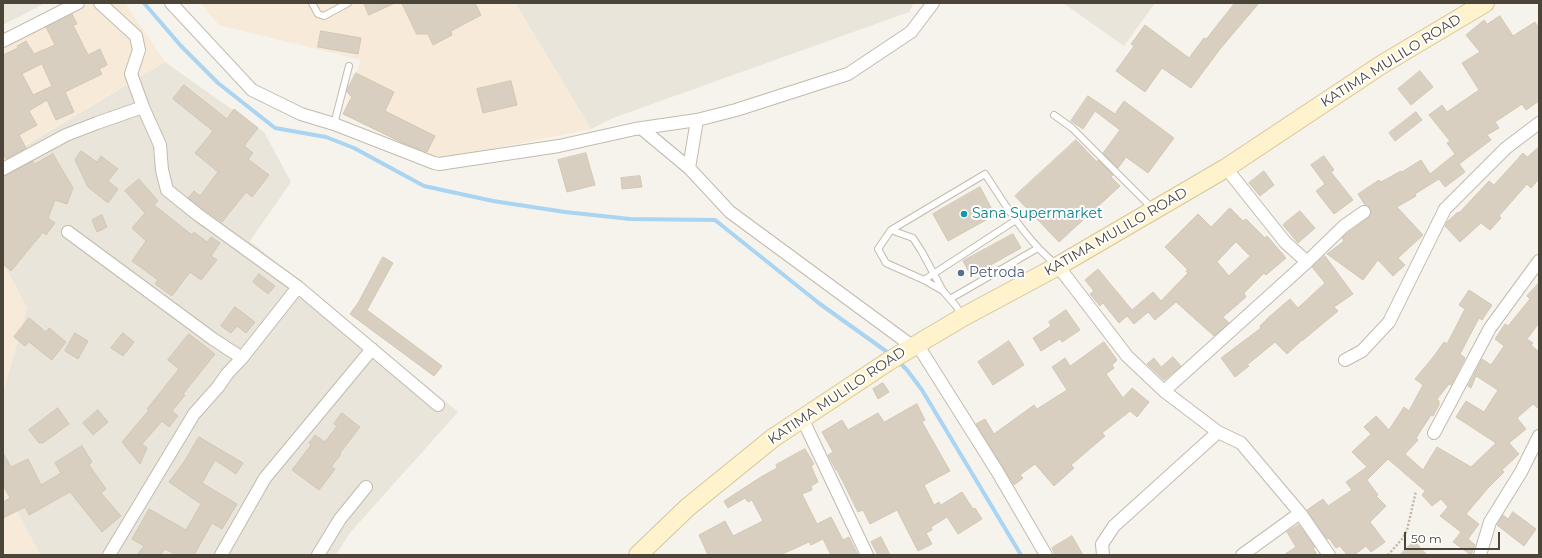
<!DOCTYPE html>
<html>
<head>
<meta charset="utf-8">
<style>
  body { margin:0 }
  #map { position:relative; width:1542px; height:558px; overflow:hidden; background:#f6f3ec; font-family:Montserrat,sans-serif }
  canvas { display:block }
  .frame { position:absolute; inset:0; border:4px solid #4b4439; pointer-events:none }
  .scale { position:absolute; left:1404px; top:532px; width:96px; height:18px; box-sizing:border-box; border:2px solid #4b4439; border-top:0; padding-left:5px; font-size:12px; line-height:14px; white-space:nowrap; color:#4b4439; -webkit-text-stroke:3px #fff; paint-order:stroke }
</style>
</head>
<body>
<div id="map">
<canvas width="1542" height="558"></canvas>
<div class="frame"></div>
<div class="scale">50 m</div>
</div>
<script>
const g = document.querySelector('canvas').getContext('2d');
g.lineJoin = 'round';
function fill(path, color) { g.fillStyle = color; g.fill(path, 'evenodd'); }
function trace(path, color, width, dash) { g.strokeStyle = color; g.lineWidth = width; g.lineCap = dash ? 'butt' : 'round'; g.setLineDash(dash || []); g.stroke(path); }
function drawText(font, color, halo, rows, align = 'center') {
  g.font = font + ' Montserrat,sans-serif'; g.lineWidth = 4; g.setLineDash([]); g.textBaseline = 'middle'; g.strokeStyle = halo; g.fillStyle = color; for (const [text, x, y, turn = 0] of rows) {
    g.save(); g.translate(x, y); g.rotate((+turn || 0) * Math.PI / 180); g.textAlign = isNaN(turn) ? turn : align; if (halo) g.strokeText(text, 0, 0); g.fillText(text, 0, 0); g.restore();
  }
}
fill(new Path2D(`
  M3,3H45L3,25Z
  M515,3H914L909,12L613,118L591,129Z
  M1063,3H1155L1124,46Z
  M165,62L264,132L291,182L250,241L458,412L349,534L336,555H40L3,485V393L27,308L3,263V159Z`), '#eae5da');
fill(new Path2D(`
  M90,3H125L165,62L3,158V49Z
  M200,3H515L591,129L437,160L343,114L361,60L219,25Z
  M3,263L27,308L3,393Z
  M3,485L40,555H3Z`), '#f7ead8');
trace(new Path2D(`
  M144,3L181,46L218,83L275,128L326,137L354,148L424,186L493,201L565,212L630,219L715,220L820,304L890,354
  M898,361L907,370L922,390L1021,555`), '#a9d4f2', 4);
const building = new Path2D(`
  M364,3H395L369,15Z
  M402,3H475L481,15L451,31L452,35L433,45L428,34H417Z
  M1235,3H1259L1220,49L1191,88L1162,68L1145,92L1116,71L1134,46L1131,44L1145,25L1189,58L1204,38L1206,39Z
  M72,14L77,24L73,25L88,55L100,49L107,65L99,69L102,74L65,92L74,112L56,120L47,100L29,111L37,125L19,135L26,148L6,159L3,154V55L18,48L17,46L26,41L34,54L55,45L46,27ZM42,64L52,86L33,95L22,74Z
  M1500,16L1513,36L1535,22L1539,28V101L1526,110L1522,104L1495,122L1499,128L1487,135L1491,140L1459,164L1465,172L1445,187L1439,179L1415,194L1416,196L1397,207L1423,235L1398,258L1405,265L1393,276L1378,260L1363,280L1327,254L1344,241L1342,238L1349,232L1371,216L1370,208L1365,205L1358,194L1379,180L1381,182L1401,171L1402,172L1421,160L1430,174L1455,154L1447,143L1450,141L1429,115L1442,105L1447,112L1479,90L1462,63L1480,52L1466,35L1484,20L1487,24Z
  M321,31L361,38L358,54L318,47Z
  M1420,71L1433,87L1411,105L1398,89Z
  M356,73L394,92L385,111L435,136L427,152L403,143L343,114L352,97L347,92V90Z
  M511,81L517,105L483,113L477,89Z
  M184,85L227,119L234,109L258,128L244,146L253,153L248,159L269,175L252,197L246,192L222,222L188,198L194,191L200,196L218,172L195,153L213,131L173,99Z
  M1088,96L1115,114L1124,101L1174,138L1148,173L1126,157L1118,168L1103,153L1120,130L1095,111L1083,129L1071,121Z
  M1416,112L1422,120L1395,141L1389,133Z
  M1076,140L1097,162L1098,160L1113,175L1111,177L1120,186L1059,242L1015,196Z
  M1539,147V179L1531,188L1527,184L1499,216L1501,218L1490,230L1481,223L1460,242L1445,226L1447,222L1458,212L1459,213L1489,181L1494,185L1523,153L1527,157Z
  M81,151L97,162L101,156L118,169L108,181L118,189L108,203L88,187L75,160Z
  M586,153L595,185L567,192L558,160Z
  M53,154L73,188L67,204L55,200L48,218L55,223L46,235L43,232L11,271L3,264V176L33,161L34,164Z
  M1324,156L1334,170L1331,172L1353,200L1334,214L1316,191L1325,184L1311,165Z
  M1264,171L1274,185L1260,196L1249,183Z
  M640,176L642,187L622,189L621,178Z
  M139,179L158,201L154,205L192,235L194,232L207,242L211,237L220,243L211,256L217,260L201,280L190,272L172,296L155,284L158,280L132,261L146,241L132,228L145,213L125,191Z
  M980,187L995,215L948,241L933,214Z
  M1230,208L1243,221L1246,219L1265,238L1267,236L1286,258L1266,275L1264,273L1244,293L1246,297L1223,317L1229,323L1214,336L1176,302L1155,320L1148,312L1134,324L1127,316L1119,323L1103,303L1100,306L1090,294L1094,291L1085,280L1098,269L1132,310L1153,292L1161,301L1188,273L1186,271L1188,270L1165,247L1198,214L1211,227ZM1236,242L1250,256L1229,276L1217,262Z
  M1300,211L1315,228L1298,243L1283,225Z
  M102,215L107,227L97,232L92,220Z
  M1013,234L1021,248L971,276L963,261Z
  M1325,256L1353,294L1334,307L1338,311L1302,341V340L1287,354L1275,342L1247,365L1249,366L1235,377L1221,358L1261,328L1260,326L1269,317L1290,299L1298,308L1325,283L1312,267Z
  M383,257L393,263L367,310L442,366L434,376L350,314L358,303Z
  M259,274L275,286L268,294L253,282Z
  M1539,283V323L1527,339L1533,343L1531,345L1539,352V409L1533,404L1517,418L1526,429L1509,443L1519,454L1502,470L1504,472L1488,488L1466,514L1479,524L1468,539L1475,545L1471,555L1453,542L1461,532L1440,516L1448,507L1441,499L1432,506L1422,495L1425,491L1388,459L1367,480L1378,495L1376,496L1386,506L1370,522L1385,542L1371,552L1366,546L1354,555H1347L1340,546L1336,548L1329,538L1327,539L1307,510L1323,499L1328,506L1352,490L1346,482L1367,467L1352,452L1371,434L1364,427L1376,416L1389,430L1404,407L1409,411L1423,385L1415,379L1434,356L1444,342L1447,344L1465,309L1459,305L1469,290L1492,305L1482,320L1479,318L1460,354L1465,358L1451,385L1449,384L1437,399L1439,401V405L1433,416L1431,415L1416,438L1418,440L1405,454L1423,470L1437,447L1471,467L1496,443L1456,417L1466,401L1484,412L1498,390L1476,376L1471,388L1468,386L1482,359L1491,365L1504,346L1495,339L1505,324L1508,326L1530,299L1527,296Z
  M235,307L255,322L246,333L237,326L231,333L221,326Z
  M1066,310L1080,330L1062,342L1060,339L1041,351L1033,338L1051,326L1049,322Z
  M29,318L46,332L49,328L66,342L52,360L29,342L25,346L14,337Z
  M75,333L88,341L78,359L65,351Z
  M123,333L134,342L123,356L111,348Z
  M189,334L215,354L183,394L185,395L172,411L178,416L169,427L162,421L142,444L147,448L140,464L122,442L149,410L147,409L179,369L168,360Z
  M1009,341L1024,365L993,385L978,362Z
  M1104,342L1117,360L1112,365L1114,368L1106,374L1123,398L1132,388L1149,402L1137,417L1130,411L1102,433L1105,436L1071,465L1074,468L1054,486L1035,464L1020,475L1023,478L1014,485L976,424L985,419L994,434L1034,405L1037,409L1067,390L1052,367L1065,358L1070,366Z
  M1173,357L1181,366L1164,380L1147,364L1154,358L1161,367Z
  M883,383L889,392L878,399L873,389Z
  M917,404L925,420L922,422L950,471L924,485L934,505L939,502L941,505L962,492L973,509L975,508L982,519L958,534L947,517L931,527L932,530L926,533L932,544L918,551L897,510L870,524L863,510L858,512L837,470H836L828,455L833,452L822,432L842,420L848,430L878,413L884,422Z
  M58,408L69,424L43,443H39L29,430Z
  M98,410L108,422L93,435L83,423Z
  M342,413L360,427L340,453L341,454L331,467L335,469L319,490L292,470L311,445L309,443L315,435L325,442L337,426L334,424Z
  M199,437L243,463L236,474L215,460L202,483L237,504L222,529L212,523L194,555H177L165,549L160,555H137L144,546L132,539L149,509L186,530L201,504L169,482L184,462Z
  M82,446L92,462L89,465L106,489L101,493L121,516L102,532L70,492L29,515L25,507L3,518V502L10,498L3,485V453L11,467L28,459L41,485L61,473L55,463Z
  M805,449L814,464L811,466L818,482L811,486L812,490L802,494L817,524L831,517L843,540L849,537L858,555H831L823,539L811,545L809,542L780,555H708L699,535L725,521L733,536L763,521L752,500L748,502L745,498L728,508L724,501L761,477L777,468L776,465Z
  M1513,512L1536,529L1524,546L1497,525L1503,515L1508,519Z
  M1299,525L1315,547L1313,548L1317,555H1284L1296,547L1287,532Z
  M1072,536L1083,555H1055L1052,548Z
  M881,537L890,555H878L871,542Z
  M1414,541L1427,555H1400Z`);
fill(building, '#d8cfc1');
trace(building, '#d3c7b4', 1);
const service = new Path2D(`
  M312,3L318,14L324,16L348,3
  M1054,115L1072,128L1153,209
  M334,124L349,66
  M891,230L913,238L922,252L943,291
  M924,280L1016,220
  M950,299L1038,248
  M962,316L956,306L943,291L924,280L886,263L878,249L891,230L985,174C1006,205 1026,241 1057,265`);
const minor = new Path2D(`
  M100,3L136,36L139,50L131,74L143,107L160,145L162,170L167,190L197,214L298,287L438,405
  M171,3L252,90L301,114L334,124L434,163L439,164L559,146L635,129L697,120L736,110L848,74L911,32L933,3
  M3,41L78,3
  M697,120L689,168L730,212L912,346
  M641,128L689,168
  M1226,168L1285,242L1307,262
  M3,169L66,135L97,123L143,107
  M68,232L213,339L242,358
  M1058,266L1127,356L1164,391L1218,432L1241,443L1300,513L1329,555
  M917,344L997,471L1046,555
  M1345,360L1362,351L1389,322L1445,209L1506,148L1539,123
  M1164,391L1307,262L1344,226L1364,212
  M802,418L867,555
  M1434,433L1490,328L1539,261
  M109,555L194,414L218,387L227,374L242,358L298,287
  M221,555L265,478L372,349
  M318,555L340,519L366,487
  M1103,555L1102,544L1114,526L1218,432
  M1242,555L1300,513
  M1480,555L1490,522L1521,472L1539,436`);
const secondary = new Path2D(`
  M638,555L688,507L773,438L889,361L963,317L1058,266L1226,168L1381,65L1485,3`);
trace(service, '#c2bbae', 8);
trace(minor, '#c2bbae', 14);
trace(secondary, '#d6c79b', 20);
trace(new Path2D(`
  M1388,555L1403,538L1407,530L1416,491`), '#c4b79f', 2.5, [2, 2]);
trace(service, '#fff', 6);
trace(minor, '#fff', 12);
trace(secondary, '#fff3cd', 18);
for (const [x, y, r, color] of [
  [964,214,4,"#0f9aa8"],
  [961,273,4,"#5c6f8a"]
]) { const dot = new Path2D(); dot.arc(x, y, r, 0, 2 * Math.PI); g.fillStyle = color; g.fill(dot); trace(dot, '#fff', 1.5); }
drawText('14px', '#4b4439', '#fff', [
  ["KATIMA MULILO ROAD",1391,61,-32],
  ["KATIMA MULILO ROAD",1116,232,-30],
  ["KATIMA MULILO ROAD",837,396,-34]
]);
drawText('14px', '#0d838f', '#fff', [
  ["Sana Supermarket",972,214]
], 'left');
drawText('14px', '#4e5e75', '#fff', [
  ["Petroda",969,273]
], 'left');
</script>
</body>
</html>
